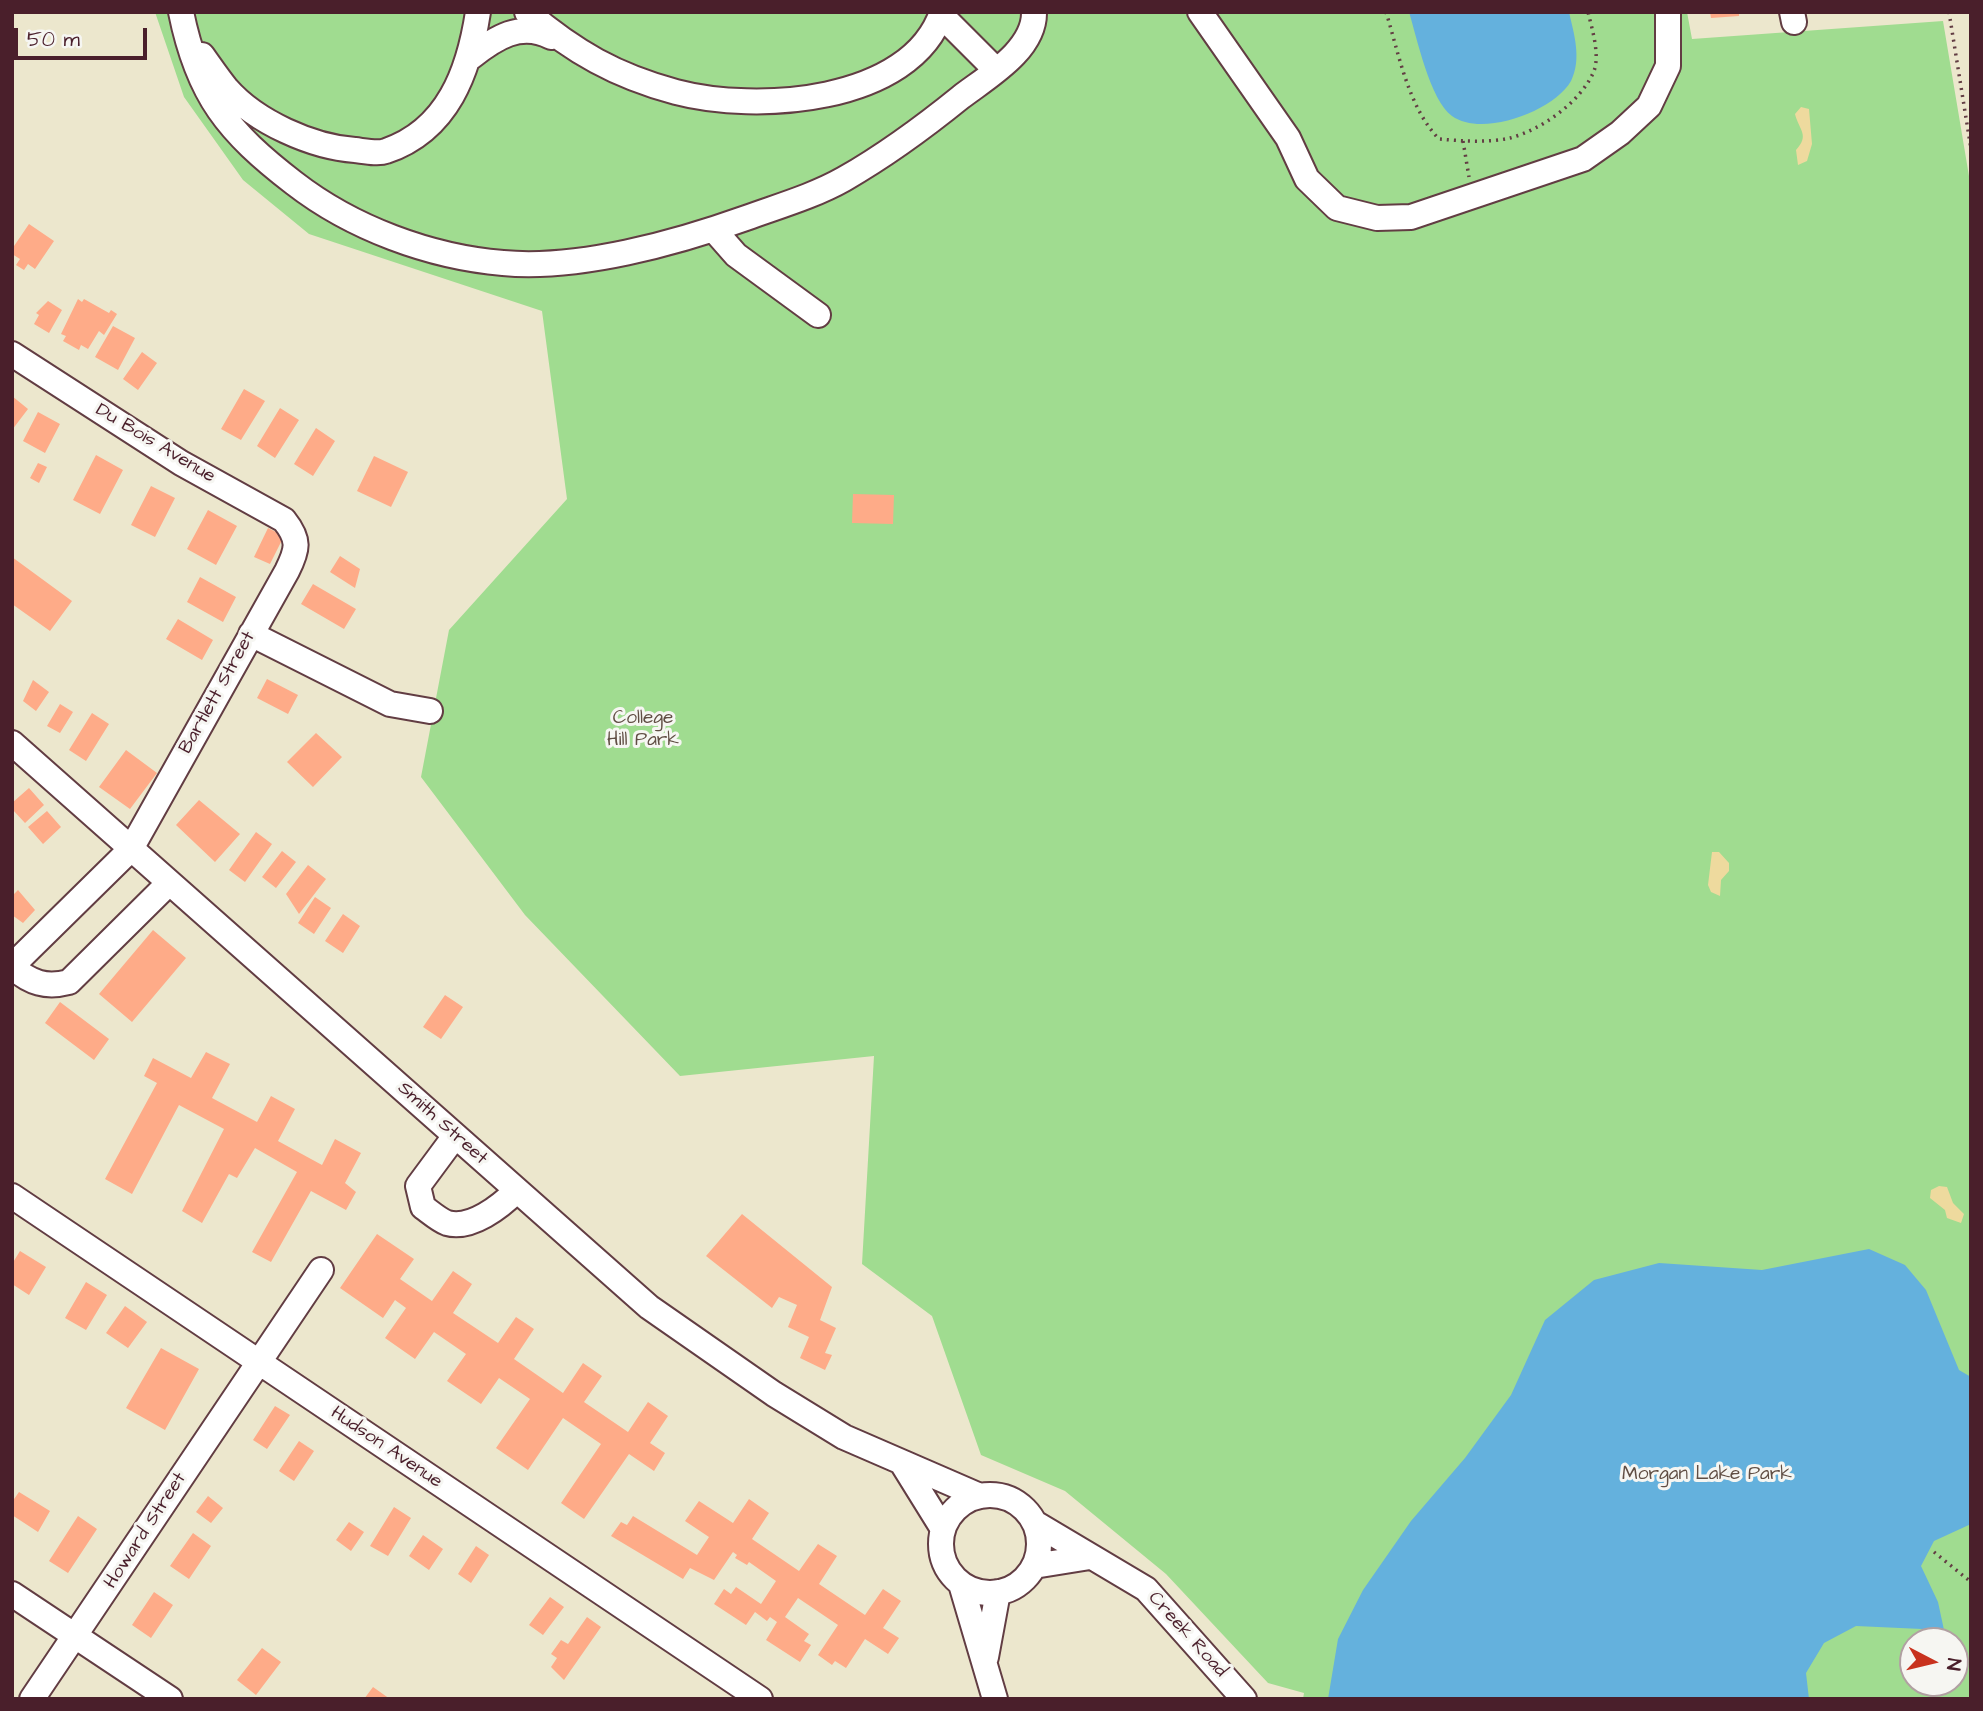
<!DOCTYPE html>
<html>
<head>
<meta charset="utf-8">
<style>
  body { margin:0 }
  #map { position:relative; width:1983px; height:1711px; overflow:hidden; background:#ece7cd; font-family:"Architects Daughter",sans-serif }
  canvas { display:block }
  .frame { position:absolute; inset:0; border:14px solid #4a1f2b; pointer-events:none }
  .north { position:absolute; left:1899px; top:1627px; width:70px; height:70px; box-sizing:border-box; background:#f6f6f2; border:2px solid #b1a0a2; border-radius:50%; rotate:97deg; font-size:19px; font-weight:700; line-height:28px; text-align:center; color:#4a1f2b }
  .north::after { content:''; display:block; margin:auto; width:24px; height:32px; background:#c8321e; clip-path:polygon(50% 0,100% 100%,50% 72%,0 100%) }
  .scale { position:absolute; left:14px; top:28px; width:133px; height:32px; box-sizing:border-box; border:4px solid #4a1f2b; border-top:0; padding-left:9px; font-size:21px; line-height:24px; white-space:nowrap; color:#4a1f2b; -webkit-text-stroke:5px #f6f6f2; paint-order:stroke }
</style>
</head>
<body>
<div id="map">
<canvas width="1983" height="1711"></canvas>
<div class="frame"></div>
<div class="north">N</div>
<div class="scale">50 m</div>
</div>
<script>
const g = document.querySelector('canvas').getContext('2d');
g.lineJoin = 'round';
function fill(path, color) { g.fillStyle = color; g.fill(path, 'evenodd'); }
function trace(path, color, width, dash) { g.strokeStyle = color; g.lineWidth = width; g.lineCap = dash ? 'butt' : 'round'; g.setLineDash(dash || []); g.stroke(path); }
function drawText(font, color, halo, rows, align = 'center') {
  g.font = font + ' "Architects Daughter",sans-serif'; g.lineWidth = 6; g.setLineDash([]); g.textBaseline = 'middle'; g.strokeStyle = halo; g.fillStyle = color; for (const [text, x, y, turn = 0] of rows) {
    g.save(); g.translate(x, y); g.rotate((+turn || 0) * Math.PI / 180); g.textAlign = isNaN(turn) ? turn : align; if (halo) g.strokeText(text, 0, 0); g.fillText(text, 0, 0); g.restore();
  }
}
fill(new Path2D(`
  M155,12H1687L1692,39L1943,21L1971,188V1699H1303L1304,1693L1268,1683L1166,1574L1065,1491L981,1455L932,1316L862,1264L874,1056L680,1076L525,915L421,777L449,630L567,499L542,311L309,234L243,180L184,97ZM1913,1641H1955V1683H1913Z`), '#a0dc90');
fill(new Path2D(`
  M1801,107L1809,109L1812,144L1807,161L1798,165L1796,150C1810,135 1799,130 1795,114Z
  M1712,852H1719L1729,863V871L1721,880L1720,896L1711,892L1708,885Z
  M1939,1186L1947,1187L1953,1203L1964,1214L1961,1223L1947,1218L1945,1210L1930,1198L1931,1190Z`), '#eeda9e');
fill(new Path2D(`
  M1409,12H1569C1574,34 1582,59 1571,81C1554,111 1482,138 1452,116C1430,100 1417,38 1409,12Z
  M1869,1249L1905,1265L1926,1290L1959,1370L1971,1377V1524L1934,1541L1921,1566L1938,1602L1944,1630L1856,1626L1824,1643L1806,1673L1809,1699H1328L1338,1639L1363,1590L1411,1521L1465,1458L1511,1395L1545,1320L1594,1280L1659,1263L1762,1270Z`), '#64b1dd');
fill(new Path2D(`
  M1710,12H1739V16L1711,18Z
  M29,224L54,241L35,269L28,264L24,270L16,265L20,259L12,254V249Z
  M78,299L82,302L84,299L109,313L111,310L117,314L104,335L99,331L88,349L81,345L79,350L63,341L66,336L61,334Z
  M48,301L62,310L49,333L34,324L39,315L36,313Z
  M113,326L135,338L118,370L95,357Z
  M142,352L157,363L138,390L123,379Z
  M244,389L265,401L241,440L221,429Z
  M12,396L28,409L12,430Z
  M280,408L299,420L275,458L257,446Z
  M38,412L60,424L45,453L23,441Z
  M316,428L335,441L313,476L294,464Z
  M96,455L123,470L100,514L73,500Z
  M374,456L408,472L391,507L357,491Z
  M38,463L47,467L39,483L30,478Z
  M151,486L175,498L155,537L131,525Z
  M853,494L894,495L893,524L852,523Z
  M208,510L237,526L216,565L187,549Z
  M268,528L284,536L270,564L254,557Z
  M340,556L360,569L355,588L330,572Z
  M12,557L72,601L50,631L12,604Z
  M200,577L236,597L223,622L187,602Z
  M313,584L356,609L344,629L301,604Z
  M178,619L213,640L202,660L166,639Z
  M267,679L298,695L288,714L257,698Z
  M33,680L49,692L36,711L23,701Z
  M60,704L73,712L60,733L47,726Z
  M92,713L109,724L86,761L69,750Z
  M316,733L342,757L313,787L287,762Z
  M126,750L157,773L130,809L99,787Z
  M29,788L44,805L25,823L12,809V803Z
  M199,800L240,834L215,862L176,825Z
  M47,811L61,827L43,844L28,827Z
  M256,832L272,844L245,882L229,870Z
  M282,851L296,862L276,888L262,877Z
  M308,865L326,879L299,914L286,894Z
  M18,890L35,910L23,923L12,915V896Z
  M315,897L331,908L314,934L298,923Z
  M343,914L360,926L343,953L325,941Z
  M153,930L186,958L132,1022L99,994Z
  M445,995L463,1007L441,1039L423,1027Z
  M60,1002L109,1039L94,1060L45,1023Z
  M206,1052L230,1064L212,1098L257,1122L271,1096L295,1109L278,1141L322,1165L335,1139L361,1153L345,1183L356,1192L346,1210L311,1191L271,1262L252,1252L297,1172L255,1148L237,1178L229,1174L202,1223L182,1211L224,1129L179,1105L132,1194L105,1179L157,1083L144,1076L153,1058L191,1078Z
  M742,1214L832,1287L820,1320L836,1328L825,1353L832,1355L825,1370L800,1358L809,1337L788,1327L797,1305L779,1297L772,1308L706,1256Z
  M377,1234L414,1259L400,1279L432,1301L453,1271L472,1284L453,1313L498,1343L516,1317L534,1329L514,1359L563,1393L583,1363L602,1376L584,1402L628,1432L648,1402L668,1416L650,1443L665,1453L654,1471L629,1454L584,1519L561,1503L601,1444L563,1418L528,1470L496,1448L530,1399L499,1378L481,1404L447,1381L466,1354L434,1332L415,1359L385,1338L406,1308L395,1300L383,1318L340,1288Z
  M20,1251L46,1267L29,1295L12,1284V1264Z
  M86,1282L107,1295L86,1330L65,1318Z
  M125,1306L147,1322L128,1348L106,1333Z
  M161,1348L199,1369L165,1430L126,1408Z
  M275,1406L290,1415L267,1449L253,1440Z
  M299,1441L314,1451L294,1481L279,1471Z
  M19,1492L50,1511L38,1532L12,1515V1502Z
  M208,1496L223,1508L211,1523L196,1512Z
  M749,1499L769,1513L752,1539L799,1571L818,1544L837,1556L819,1584L865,1615L883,1589L901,1601L883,1628L899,1638L888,1654L865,1639L846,1668L835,1661L832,1665L818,1655L838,1625L798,1598L785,1617L809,1634L804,1641L811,1645L800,1662L766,1640L777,1622L770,1617L767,1621L755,1612L746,1625L714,1604L724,1589L731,1594L736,1587L761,1604L776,1581L749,1562L747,1565L735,1558L737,1555L733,1552L714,1580L690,1568L683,1579L611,1536L621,1522L627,1525L633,1516L697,1555L709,1537L685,1521L699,1501L733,1523Z
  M394,1507L411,1518L388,1556L370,1546Z
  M78,1516L97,1529L68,1573L49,1561Z
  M349,1522L364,1532L351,1551L336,1540Z
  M193,1533L211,1546L189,1579L170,1566Z
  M423,1535L443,1549L429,1570L409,1556Z
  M476,1546L489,1555L471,1583L458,1574Z
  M154,1592L173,1605L151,1638L132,1625Z
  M550,1597L564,1607L543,1635L529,1625Z
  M587,1617L601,1627L564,1680L551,1667L557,1658L551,1654L561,1640L568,1644Z
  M262,1648L281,1662L256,1695L237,1680Z
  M373,1687L390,1699H364Z`), '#feab88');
const minor = new Path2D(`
  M181,12C198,96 228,132 294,183C352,228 430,257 503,263C579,270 676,243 746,218C779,206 814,196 844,179C886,155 924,127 961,97C987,77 1035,50 1034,12
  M527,12C574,52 616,76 676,92C755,113 911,104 942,12
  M1200,12L1288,138L1307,179L1337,208L1377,218L1411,217L1583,159L1620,133L1649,106L1668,66V12
  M1792,12L1794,22
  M941,15L996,70
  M202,55C210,66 218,78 227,89C256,122 312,147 355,150C364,151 378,154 386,151C448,130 469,71 478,12
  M471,57C495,38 521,21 551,37
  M714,230L736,255L818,315
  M12,354L181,463L284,520C300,540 298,549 287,571L131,849L12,966
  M251,634L390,704L430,711
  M12,743L649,1307L774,1394L844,1437L980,1496
  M12,967C31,983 46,988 69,982L169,883
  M455,1136L418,1186L423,1207C430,1212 439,1220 447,1223C471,1230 501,1206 516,1191
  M12,1196L760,1699
  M902,1463L943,1529
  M941 1544a49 49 0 1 1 98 0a49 49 0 1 1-98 0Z
  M1035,1523L1146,1589L1244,1699
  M1034,1566L1090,1557
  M961,1584L995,1699
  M12,1594L170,1699
  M986,1657L998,1592
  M32,1699L321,1270`);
trace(minor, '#623d43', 28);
trace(new Path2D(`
  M1386,12C1399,54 1408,107 1439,139C1461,141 1489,143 1510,138C1541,130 1581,102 1594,71C1600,54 1592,29 1588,12
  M1949,12L1971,149
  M1463,141L1469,177
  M1934,1552L1971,1582`), '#623d43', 3.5, [2, 5]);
trace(minor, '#fff', 24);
drawText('19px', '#4a1f2b', '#f6f6f2', [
  ["Du Bois Avenue",155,444,31],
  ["Bartlett Street",218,693,-61],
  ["Smith Street",442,1124,42],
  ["Hudson Avenue",386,1448,34],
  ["Howard Street",146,1531,-57],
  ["Creek Road",1187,1635,48]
]);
drawText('19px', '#604e44', '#f6f6f2', [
  ["College",643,719],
  ["Hill Park",643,741],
  ["Morgan Lake Park",1707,1475]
]);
</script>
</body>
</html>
